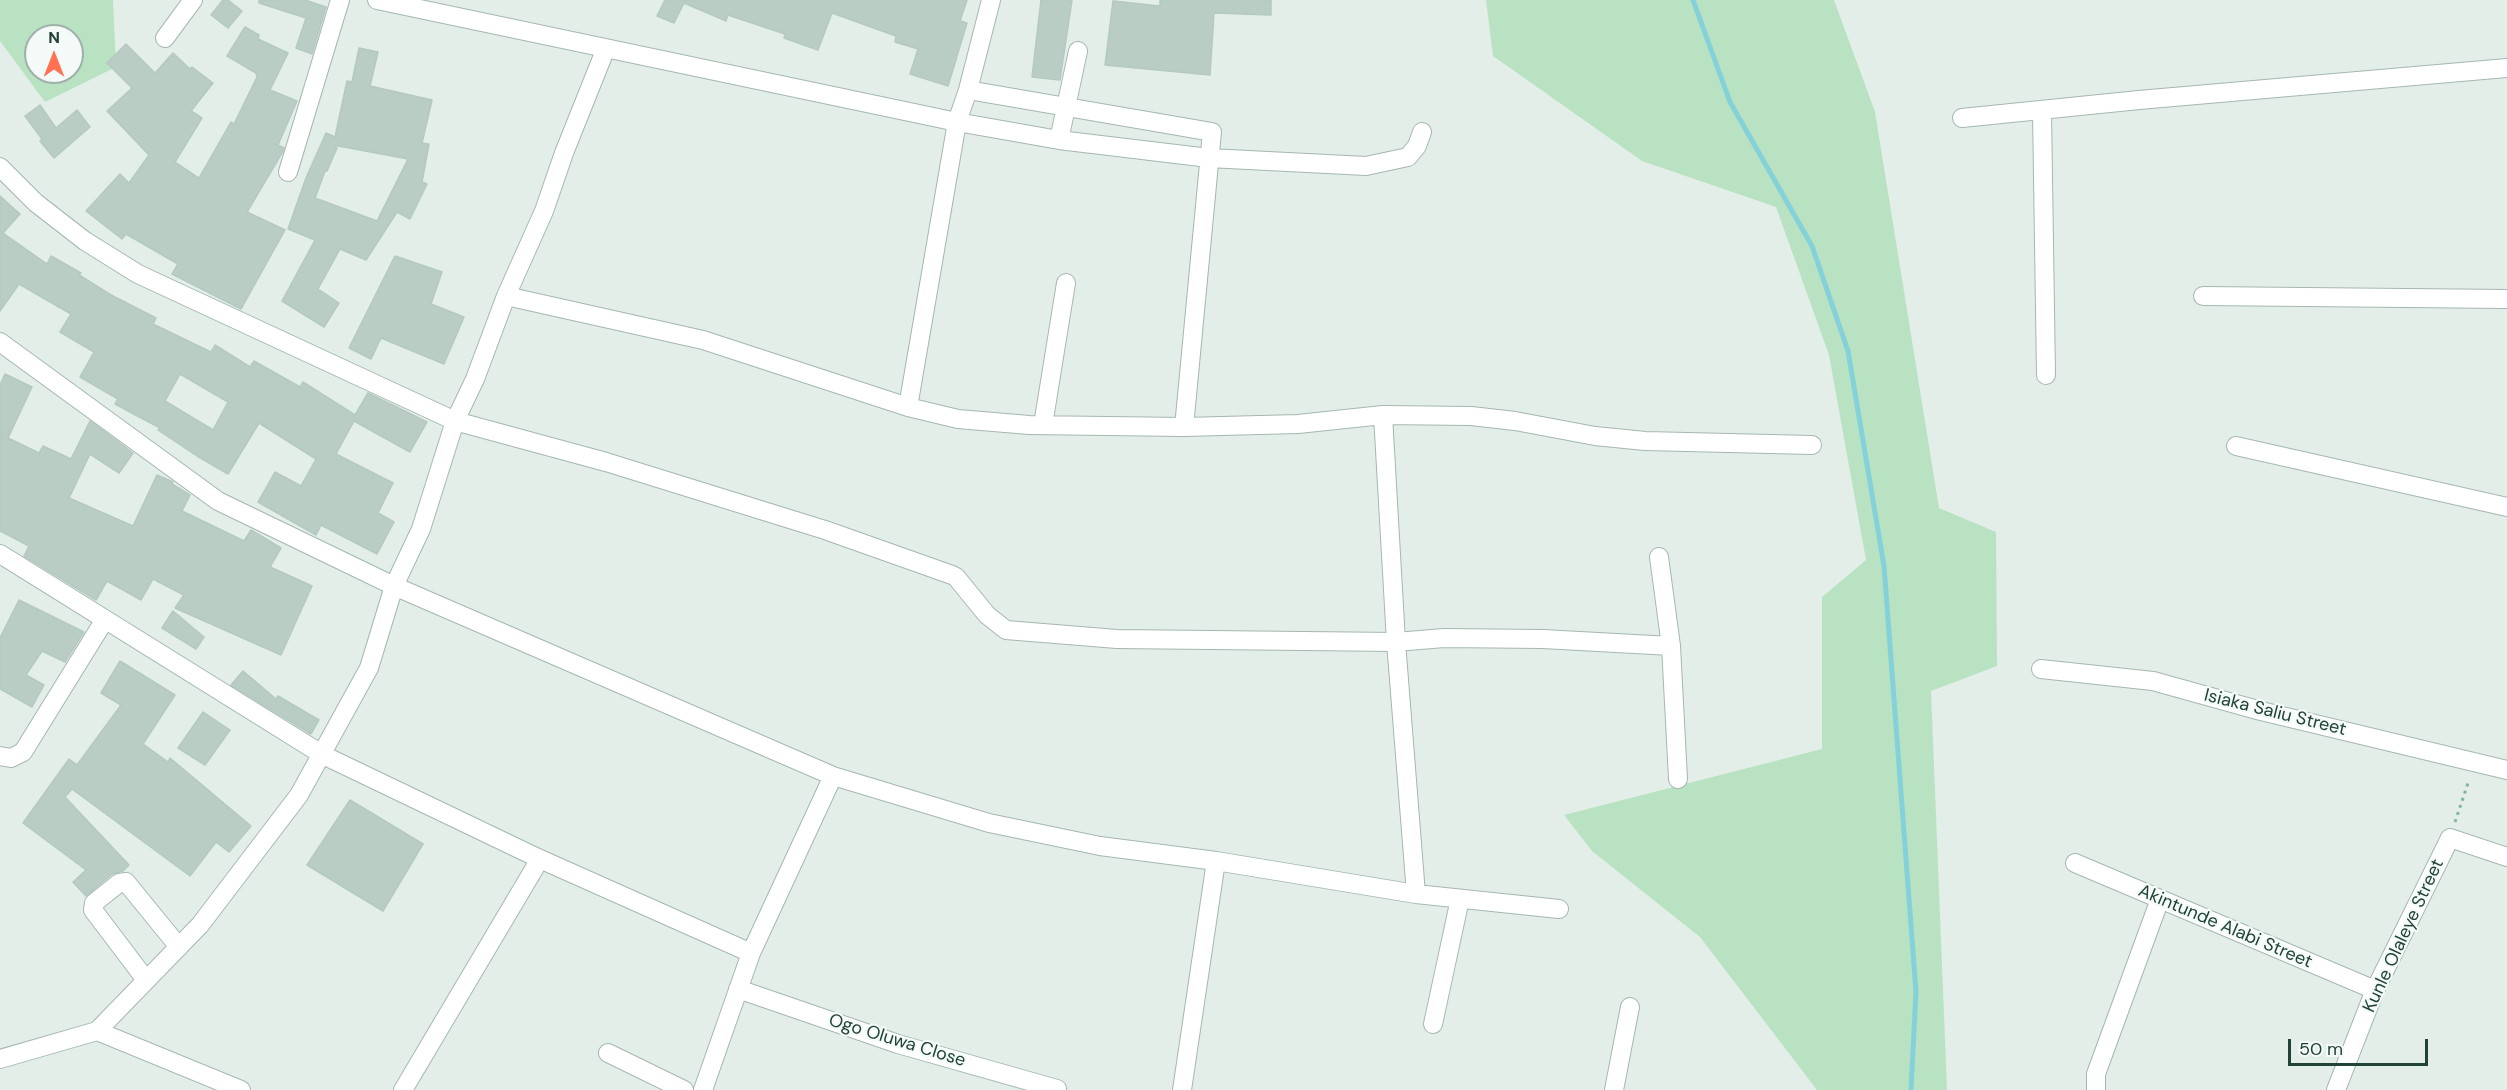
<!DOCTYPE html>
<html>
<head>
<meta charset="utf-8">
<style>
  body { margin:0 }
  #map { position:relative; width:2507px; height:1090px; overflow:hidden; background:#e3eee9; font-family:"DM Sans",sans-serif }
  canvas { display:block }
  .north { position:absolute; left:24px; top:24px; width:60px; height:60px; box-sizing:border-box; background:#f4faf7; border:2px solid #9fb0aa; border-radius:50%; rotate:0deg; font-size:16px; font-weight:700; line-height:24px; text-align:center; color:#204237 }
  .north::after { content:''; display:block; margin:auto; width:21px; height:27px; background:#ff7150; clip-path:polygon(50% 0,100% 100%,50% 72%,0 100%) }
  .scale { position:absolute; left:2288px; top:1039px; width:140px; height:27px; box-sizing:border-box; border:3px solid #204237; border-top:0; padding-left:8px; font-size:18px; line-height:21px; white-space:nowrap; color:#204237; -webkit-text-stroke:4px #f4faf7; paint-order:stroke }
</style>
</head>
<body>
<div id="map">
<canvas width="2507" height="1090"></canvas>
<div class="north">N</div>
<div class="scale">50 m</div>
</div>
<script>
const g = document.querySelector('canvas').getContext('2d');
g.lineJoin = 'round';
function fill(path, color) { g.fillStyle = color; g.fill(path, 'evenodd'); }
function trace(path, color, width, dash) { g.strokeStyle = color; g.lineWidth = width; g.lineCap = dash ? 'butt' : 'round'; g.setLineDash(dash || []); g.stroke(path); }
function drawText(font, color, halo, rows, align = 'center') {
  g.font = font + ' "DM Sans",sans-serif'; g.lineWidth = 4.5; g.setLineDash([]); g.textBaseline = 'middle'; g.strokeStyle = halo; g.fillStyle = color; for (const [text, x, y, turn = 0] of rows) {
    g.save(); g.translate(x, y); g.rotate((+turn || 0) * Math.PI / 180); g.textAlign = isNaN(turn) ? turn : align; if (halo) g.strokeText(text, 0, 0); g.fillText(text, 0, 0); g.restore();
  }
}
fill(new Path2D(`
  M0,0H113L116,67L45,102L0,41ZM36,36H72V72H36Z
  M1486,0H1834L1875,112L1939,508L1996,532L1997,666L1931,691L1947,1090H1817L1700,937L1592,851L1564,815L1822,749V597L1866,560L1829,355L1776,207L1642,161L1493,56Z`), '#b9e2c2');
trace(new Path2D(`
  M1693,0L1730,102L1812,246L1848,351L1884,566L1916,992L1911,1090`), '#85d1d9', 5);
const building = new Path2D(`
  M223,0H228L242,11L228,28L211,15Z
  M259,0H305L326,7L312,54L296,48L306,18L259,3Z
  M665,0H967L960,21L967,23L948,86L910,74L918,49L895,42L896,36L832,13L818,50L784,38L785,34L728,15L726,21L684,3L674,23L657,16Z
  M1041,0H1072L1060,80L1032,77Z
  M1160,0H1271V15L1214,13L1210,75L1105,65L1113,1L1160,6Z
  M245,27L259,35L258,39L288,53L270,90L297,101L278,145L284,148L282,153L247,212L285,230L241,309L172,274L178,264L126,234L122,239L86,211L120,174L129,183L149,155L107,111L132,88L107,63L126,44L155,73L173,53L190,69L192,67L213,83L191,111L202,118L175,162L199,178L231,122L234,124L257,77L256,73L227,56Z
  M359,48L378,52L370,86L432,100L422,143L429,144L422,182L427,184L410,219L397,212L366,260L340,249L318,289L339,303L324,327L282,301L315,240L288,229L306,178L326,133L335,137L347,81L352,82ZM333,145L408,159L377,221L315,198L325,171H327L337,148Z
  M40,105L56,128L77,110L90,127L54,158L40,141L42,139L25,116Z
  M0,196L20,214L3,233L47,264L51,256L81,273L79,275L111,295L156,318L153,324L211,352L215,345L250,367L254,361L300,387L303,382L355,415L368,393L427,422L410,452L354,421L336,454L393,483L378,513L394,522L377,554L321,525L316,535L258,502L275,472L301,486L316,459L259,423L228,474L197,456L158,430L160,428L115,404L118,399L80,377L94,352L60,332L71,314L19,284L0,311ZM180,374L228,402L213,430L165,401Z
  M395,256L442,272L431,304L464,317L444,364L381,338L371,359L349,348Z
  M5,374L32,387L8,438L39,453L43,446L71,459L90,421L133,453L119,473L90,454L69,498L133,526L157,475L173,482L172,484L190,495L182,511L244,541L251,530L281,548L270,567L312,586L281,655L175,608L184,595L153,579L141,600L107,581L96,600L24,556L29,546L0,531V385Z
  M19,600L84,632L65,662L42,651L26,675L44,685L32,707L0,689V638Z
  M173,611L204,637L196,649L162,628Z
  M120,661L175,695L143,744L168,762L170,758L251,826L229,852L216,842L190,876L72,789L65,797L129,865L123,871L112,874L86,896L73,882L86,870L23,823L69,759L77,765L121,705L101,693Z
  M243,671L276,699L278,696L319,720L311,734L231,685Z
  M203,712L230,730L205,765L178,748Z
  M350,800L423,844L383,911L307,865Z`);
fill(building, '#bacdc4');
trace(building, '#b4c9bf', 1.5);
const minor = new Path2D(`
  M377,0L957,122L1059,140L1209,158L1366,166L1408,157L1417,146L1422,132
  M165,38L193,0
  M968,90L1212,132L1184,427
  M2042,111L2046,375
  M1962,118L2139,100L2507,68
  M1059,140L1078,51
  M0,167L36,203L85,241L138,274L455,421L606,462L825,530L952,575L956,577L987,615L1006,630L1117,639L1396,642L1444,638L1543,639L1671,646L1659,557
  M288,172L340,0
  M506,296L703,340L908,407L958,419L1029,425L1184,427L1298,424L1383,415L1471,416L1515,421L1595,436L1645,441L1812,445
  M2203,296L2507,299
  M0,342L218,501L394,586L833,776L989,823L1100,846L1216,861L1416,894L1559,909
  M908,407L957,122L968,90L991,0
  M1383,415L1396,642L1416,894
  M1043,425L1066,283
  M2236,446L2507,507
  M0,554L323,755L540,859L751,953
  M1671,646L1678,779
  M2041,669L2153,681L2261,711L2507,770
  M0,756L11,758L23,752L104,621
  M2075,863L2375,990
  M146,980L93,910L94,903L119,883L126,882L179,947
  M738,989L898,1044L1057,1089
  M1433,1024L1460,899
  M97,1031L241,1090
  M608,1053L684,1090
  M0,1059L97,1031L200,925L299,795L369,668L394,586L421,529L455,421L475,379L506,296L544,211L564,153L606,48
  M403,1090L540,859
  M703,1090L751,953L833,776
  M1182,1090L1216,861
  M1614,1090L1630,1007
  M2096,1090V1074L2160,899
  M2336,1090L2375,990L2450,838L2507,857`);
trace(minor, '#a5b7b0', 20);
trace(new Path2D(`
  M2455,822L2469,780`), '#7fb6a2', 3, [3, 4.5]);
trace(minor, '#fff', 18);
drawText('18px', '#204237', '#f4faf7', [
  ["Isiaka Saliu Street",2275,713,14],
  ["Akintunde Alabi Street",2225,927,23],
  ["Kunle Olaleye Street",2404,936,-65],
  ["Ogo Oluwa Close",897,1041,17]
]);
</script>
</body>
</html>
